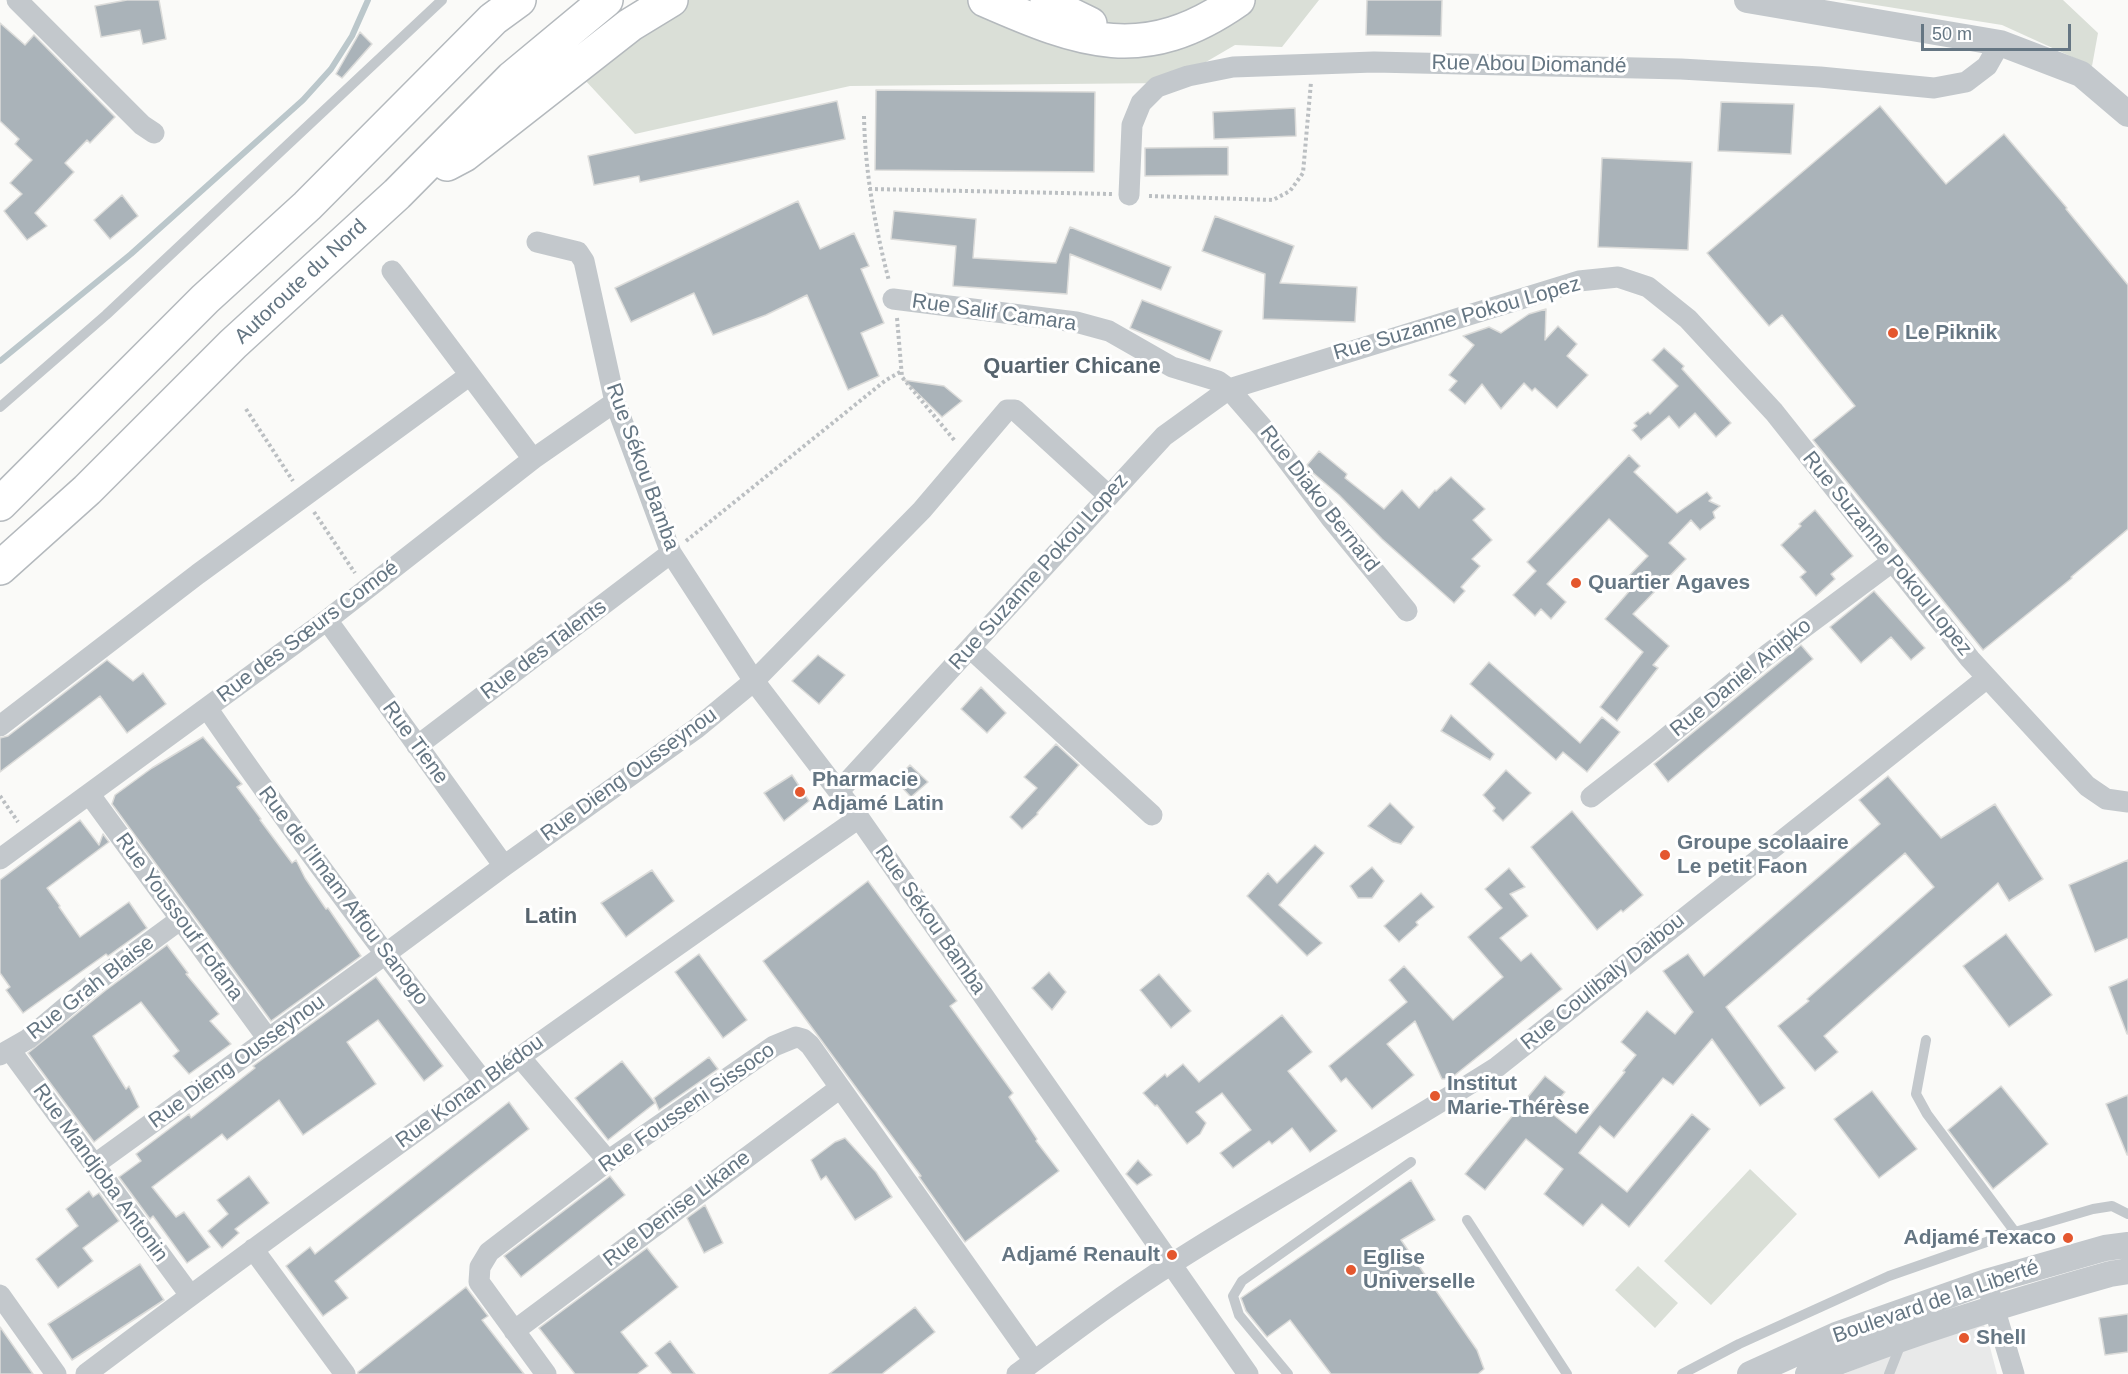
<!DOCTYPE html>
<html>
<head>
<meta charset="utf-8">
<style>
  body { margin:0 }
  #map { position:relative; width:2128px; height:1374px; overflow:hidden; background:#fafaf8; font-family:Helvetica,sans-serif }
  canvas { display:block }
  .scale { position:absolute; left:1921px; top:24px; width:150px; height:27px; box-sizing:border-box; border:3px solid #657683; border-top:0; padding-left:8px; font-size:18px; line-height:21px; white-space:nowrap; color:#657683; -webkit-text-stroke:4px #fff; paint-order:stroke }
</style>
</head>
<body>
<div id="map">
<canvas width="2128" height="1374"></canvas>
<div class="scale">50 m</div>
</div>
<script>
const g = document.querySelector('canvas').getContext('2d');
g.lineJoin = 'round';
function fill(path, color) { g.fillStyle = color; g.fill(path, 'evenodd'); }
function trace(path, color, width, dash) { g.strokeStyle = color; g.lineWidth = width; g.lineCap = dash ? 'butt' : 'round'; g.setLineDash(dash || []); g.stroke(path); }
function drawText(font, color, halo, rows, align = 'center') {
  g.font = font + ' Helvetica,sans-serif'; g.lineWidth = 6; g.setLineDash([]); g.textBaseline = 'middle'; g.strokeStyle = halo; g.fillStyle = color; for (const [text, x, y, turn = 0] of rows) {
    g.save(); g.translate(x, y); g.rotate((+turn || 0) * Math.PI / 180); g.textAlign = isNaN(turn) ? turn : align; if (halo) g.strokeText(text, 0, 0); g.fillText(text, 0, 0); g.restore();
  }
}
fill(new Path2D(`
  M1984,1324L1997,1374H1844L1896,1352Z`), '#e8e9e9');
fill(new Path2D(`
  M669,0H1319L1282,47L1235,45L1170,83L850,86L635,134L584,79Z
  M1844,0H2063L2098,33L2092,66L2002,25Z
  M1750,1169L1797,1214L1711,1305L1664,1261Z
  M1638,1266L1678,1303L1655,1328L1615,1290Z`), '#dadfd7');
trace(new Path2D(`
  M0,361L131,254L303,100L331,69L352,36L368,0`), '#bbc7cb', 6);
const building = new Path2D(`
  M127,0H159L166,39L143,44L140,30L101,37L95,6Z
  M1367,0H1442L1441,36L1366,35Z
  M0,23L25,45L34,35L115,117L90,143L87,140L65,163L74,172L35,213L47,226L27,240L4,211L22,194L10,183L32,160L15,144L19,139L0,121Z
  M360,32L372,44L342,78L336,74Z
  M876,90L1095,92L1094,172L875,170Z
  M837,101L845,139L640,182L639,176L594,185L588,156Z
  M1721,102L1794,104L1791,154L1718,151Z
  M1880,106L1946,184L2004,134L2067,208L2066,209L2128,285V529L2071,577L2072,578L1983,650L1813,440L1855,406L1782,315L1769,326L1707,253Z
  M1295,108L1296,136L1214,139L1213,112Z
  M1228,147V175L1145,176V148Z
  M1602,158L1692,162L1688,250L1598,247Z
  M122,195L138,216L110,239L94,220Z
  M798,201L820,249L854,233L869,266L861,269L884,323L861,333L879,376L848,390L807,295L766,315L713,335L694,293L631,322L615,288Z
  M894,211L976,219L973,258L1056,263L1070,227L1171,267L1161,290L1070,254L1067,294L953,286L956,246L891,239Z
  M1215,216L1294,246L1280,283L1357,287L1355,322L1263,319L1265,274L1202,251Z
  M1142,300L1222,331L1210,361L1130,328Z
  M1546,309L1545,340L1558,326L1577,344L1567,356L1588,375L1557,408L1535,388L1532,391L1524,383L1501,409L1482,384L1465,404L1449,390L1457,381L1449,375L1474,345L1463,336L1489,327L1501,333L1529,314Z
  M1664,348L1684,366L1682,369L1731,423L1716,437L1695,413L1679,428L1669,416L1641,440L1632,430L1637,426L1634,423L1648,412L1650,414L1678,386L1652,360Z
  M904,380L944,386L962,401L942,417Z
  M1319,451L1347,474L1345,478L1384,509L1402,490L1419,508L1435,490L1436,491L1451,477L1485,509L1473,520L1492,540L1472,559L1480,566L1461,587L1465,591L1454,603L1382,539L1339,495L1312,472L1307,465Z
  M1629,455L1640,466L1634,472L1677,513L1707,492L1712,498L1709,501L1720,506L1713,512L1715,518L1700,530L1691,520L1669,543L1686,559L1633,614L1669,646L1653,665L1658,668L1617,721L1600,707L1643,652L1605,619L1632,588L1624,581L1648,556L1609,519L1547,584L1566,602L1551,619L1541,609L1535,616L1513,595L1536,571L1527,562Z
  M1815,510L1853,556L1831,574L1835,579L1816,596L1800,577L1806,572L1781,545L1801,526L1799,524Z
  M1874,591L1925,648L1911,660L1891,637L1861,663L1830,627Z
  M1801,645L1813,659L1668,782L1654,764Z
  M818,655L845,675L819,704L792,681Z
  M107,660L133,681L143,673L166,704L127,733L100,696L0,772V738L8,736Z
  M1489,662L1580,743L1602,717L1620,732L1587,772L1563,752L1556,760L1470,684Z
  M981,687L1006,713L987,733L961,709Z
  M1451,715L1494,754L1490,760L1441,731Z
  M203,737L242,784L237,787L261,819L260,820L292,863L296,860L305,878L326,909L328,908L361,956L271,1021L112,804L115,795L152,768Z
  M1056,744L1079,765L1037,813L1038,814L1022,829L1010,817L1037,788L1024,777Z
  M910,765L928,782L911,797L895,780Z
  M1506,770L1531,793L1503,821L1493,811L1495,808L1483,795Z
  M792,775L809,801L784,821L764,793Z
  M1888,776L1941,838L1995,804L2043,879L2009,901L1998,883L1824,1036L1838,1052L1815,1071L1778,1026L1809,1001L1807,999L1934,887L1905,853L1726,1007L1785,1088L1760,1106L1712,1039L1673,1085L1663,1078L1614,1138L1600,1126L1579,1153L1627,1192L1692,1114L1710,1129L1629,1227L1602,1204L1583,1226L1544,1194L1563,1169L1526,1139L1485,1190L1465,1174L1545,1076L1565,1092L1549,1111L1576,1133L1625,1072L1623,1071L1636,1055L1621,1042L1647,1011L1675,1034L1693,1012L1663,971L1688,954L1704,976L1880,824L1859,800Z
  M1390,803L1414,827L1401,844L1393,842L1368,826Z
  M1572,811L1643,895L1623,912L1621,910L1597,930L1531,847Z
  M80,820L99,845L103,834L109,842L47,888L60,906L59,907L80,937L129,902L147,928L108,956L106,954L23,1013L6,990L10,987L0,973V880Z
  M1315,845L1324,853L1279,905L1322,943L1307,956L1247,896L1268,873L1277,883Z
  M2128,860V938L2095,952L2069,885Z
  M1372,867L1384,881L1372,898H1358L1350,886Z
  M1509,868L1525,887L1510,894L1528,916L1500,938L1521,961L1531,953L1562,989L1450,1079H1442L1415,1021L1387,1044L1414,1075L1372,1109L1346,1078L1341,1082L1329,1066L1407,1002L1389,980L1404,966L1453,1020L1503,977L1468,937L1502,908L1485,889Z
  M652,870L674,901L626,937L601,903Z
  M868,881L957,1001L950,1006L1013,1093L1009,1097L1037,1139L1036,1141L1059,1171L965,1242L919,1177L921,1176L763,961Z
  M1421,893L1434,907L1416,922L1418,925L1399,942L1384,926Z
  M2006,934L2052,995L2009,1027L1963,966Z
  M167,945L188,973L186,974L219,1014L210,1021L231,1044L189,1074L173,1056L179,1051L141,1002L93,1036L126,1089L129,1086L139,1107L94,1142L28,1053L106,990Z
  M699,954L747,1020L723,1038L675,972Z
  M1049,972L1066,992L1052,1010L1032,988Z
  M1159,974L1191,1011L1171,1028L1140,990Z
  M376,977L443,1066L424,1081L378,1020L347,1042L376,1084L303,1135L279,1100L227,1140L222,1134L152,1187L176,1217L184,1212L210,1247L187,1263L153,1216L150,1219L119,1177L141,1161L136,1154L189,1114L191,1118L255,1068L253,1066Z
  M2128,979V1034H2127L2109,987Z
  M1282,1015L1312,1052L1288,1071L1337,1131L1310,1152L1292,1128L1272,1144L1269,1141L1233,1168L1220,1153L1251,1130L1222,1093L1196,1112L1206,1123L1200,1134L1187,1144L1157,1105L1155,1106L1143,1093L1165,1074L1167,1077L1183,1064L1199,1082Z
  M709,1057L718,1069L659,1110L654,1098Z
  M622,1061L655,1103L608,1140L575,1098Z
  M2001,1086L2048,1144L1993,1189L1948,1130Z
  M1872,1091L1917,1149L1879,1178L1834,1119Z
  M2128,1095V1155H2127L2106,1104Z
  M509,1102L529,1129L335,1281L348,1298L323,1316L286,1266L310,1247L315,1254Z
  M845,1138L876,1172L892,1197L855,1220L826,1176L821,1180L811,1160L835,1142Z
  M1138,1160L1152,1175L1137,1185L1126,1174Z
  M249,1176L269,1203L235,1229L239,1233L222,1248L208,1231L228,1214L217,1200Z
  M610,1176L625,1195L521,1277L504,1256Z
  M1411,1180L1435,1220L1401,1240L1477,1350L1484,1369L1478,1374H1331L1290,1320L1267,1337L1246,1311L1241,1298Z
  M89,1191L93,1197L99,1193L119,1221L83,1248L93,1261L58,1288L36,1259L78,1226L66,1209Z
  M705,1205L723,1243L704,1253L687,1218Z
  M647,1248L678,1287L621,1332L648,1366L637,1374H575L539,1328Z
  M140,1264L164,1300L72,1360L48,1324Z
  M466,1287L488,1316L482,1320L524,1374H358V1372Z
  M915,1307L935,1332L882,1374H829Z
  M2128,1314V1352L2105,1355L2099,1318Z
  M0,1327L33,1374H0Z
  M670,1341L695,1374H672L655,1353Z`);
fill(building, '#aab3b9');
trace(building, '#dcdcda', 1.5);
const motorway = new Path2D(`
  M985,0C1081,42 1144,66 1238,0
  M1047,0L1053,6L1090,24
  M447,164L464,155L630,25L671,0
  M0,504L205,299L307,206L493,19L519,0
  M0,568L87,490L233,344L397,194L512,78L606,0`);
trace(motorway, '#b4b9bd', 36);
trace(new Path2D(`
  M864,116C865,172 875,227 889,281
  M869,189L1112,194
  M1149,196L1273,200L1290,191L1303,173L1311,82
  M897,318L902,377L955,441
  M246,409L293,481
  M314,512L355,573
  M686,541L886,380L902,371
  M0,796L18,822`), '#bbbfc2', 4, [3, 3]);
trace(new Path2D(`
  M0,407L106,315L442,0
  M1926,1040L1916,1094L1927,1114L2015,1232
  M1467,1220L1567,1374
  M1288,1374L1239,1315L1233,1296L1242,1281L1411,1162
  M1682,1374L1739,1344L1889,1276L2015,1232L2093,1209L2112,1206L2128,1214
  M1889,1374L1902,1341`), '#c3c8cc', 10);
trace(new Path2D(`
  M17,0L142,125L154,133
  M1129,195L1132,125L1141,103L1157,87L1188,76L1233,67L1374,62L1681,69L1820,77L1934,88L1966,82L1987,66L2000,43
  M537,242L578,252L584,261L615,402L671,553L754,681L859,818L1248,1374
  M392,271L533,459
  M893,299L1076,322L1109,331L1172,367L1218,381L1229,389L1262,427L1330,517L1407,611
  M327,620L504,866
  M970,648L1152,815
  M207,708C295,836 388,959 483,1081
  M0,726L198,574L470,375
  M417,746L671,553
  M839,791L1164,436L1229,389L1579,281L1618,277L1648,287L1688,319L1774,412L1970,659L2087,786L2106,799L2128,802
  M90,795L268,1039
  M1591,797L1655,747L1767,655L1893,561
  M0,859L327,620L533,459L615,402
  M10,1050L190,1295
  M0,1055L28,1039L98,980L181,919
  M519,1056L608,1161
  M94,1165L384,955L504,866L697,728L754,681L922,510L1007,410H1015L1109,496
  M253,1249L345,1374
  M1990,1294L2014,1374
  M0,1295L56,1374
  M514,1331L840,1088
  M86,1374C339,1183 599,1000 859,818
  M546,1374L479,1282L480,1267L489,1252L608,1161L774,1046L796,1037L803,1039L810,1045L1034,1361
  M1017,1374C1068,1336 1119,1297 1173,1263C1279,1195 1390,1135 1497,1067L1987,678`), '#c3c8cc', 21);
trace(new Path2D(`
  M1747,0L2000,43L2081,74L2128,114
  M1750,1374L1836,1335L1986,1282L2105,1248L2128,1245
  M1808,1374C1906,1334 2008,1303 2110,1274L2128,1271`), '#c3c8cc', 26);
trace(motorway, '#fff', 33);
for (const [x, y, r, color] of [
  [1893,333,6,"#e4572e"],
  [1576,583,6,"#e4572e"],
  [800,792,6,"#e4572e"],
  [1665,855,6,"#e4572e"],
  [1435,1096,6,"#e4572e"],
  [2068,1238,6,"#e4572e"],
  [1172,1255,6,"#e4572e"],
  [1351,1270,6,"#e4572e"],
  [1964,1338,6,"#e4572e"]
]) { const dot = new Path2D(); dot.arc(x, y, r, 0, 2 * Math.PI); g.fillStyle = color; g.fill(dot); trace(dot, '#fff', 2); }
drawText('21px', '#657683', '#fff', [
  ["Rue Abou Diomandé",1529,65,1],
  ["Autoroute du Nord",301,282,-43],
  ["Rue Salif Camara",994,313,8],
  ["Rue Suzanne Pokou Lopez",1457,319,-16],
  ["Rue Sékou Bamba",642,467,70],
  ["Rue Diako Bernard",1319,499,52],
  ["Rue Suzanne Pokou Lopez",1887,554,51],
  ["Rue Suzanne Pokou Lopez",1039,572,-48],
  ["Rue des Sœurs Comoé",308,632,-37],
  ["Rue des Talents",544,650,-37],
  ["Rue Daniel Anipko",1741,678,-39],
  ["Rue Tiene",415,743,54],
  ["Rue Dieng Ousseynou",629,775,-36],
  ["Rue de l'Imam Affou Sanogo",343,896,53],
  ["Rue Youssouf Fofana",179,917,54],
  ["Rue Sékou Bamba",930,920,55],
  ["Rue Coulibaly Daibou",1603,982,-39],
  ["Rue Grah Blaise",91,988,-38],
  ["Rue Dieng Ousseynou",237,1062,-36],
  ["Rue Konan Blédou",470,1092,-36],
  ["Rue Fousseni Sissoco",687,1108,-35],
  ["Rue Mandjoba Antonin",100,1173,54],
  ["Rue Denise Likane",677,1209,-37],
  ["Boulevard de la Liberté",1936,1302,-19]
]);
drawText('bold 21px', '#657683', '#fff', [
  ["Le Piknik",1905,333],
  ["Quartier Agaves",1588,583],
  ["Pharmacie",812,780],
  ["Adjamé Latin",812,804],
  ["Groupe scolaaire",1677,843],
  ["Le petit Faon",1677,867],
  ["Institut",1447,1084],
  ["Marie-Thérèse",1447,1108],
  ["Adjamé Texaco",2056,1238,"right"],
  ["Adjamé Renault",1160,1255,"right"],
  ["Eglise",1363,1258],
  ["Universelle",1363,1282],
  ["Shell",1976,1338]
], 'left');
drawText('bold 22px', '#57646e', '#fff', [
  ["Quartier Chicane",1072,367],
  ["Latin",551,917]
]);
</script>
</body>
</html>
